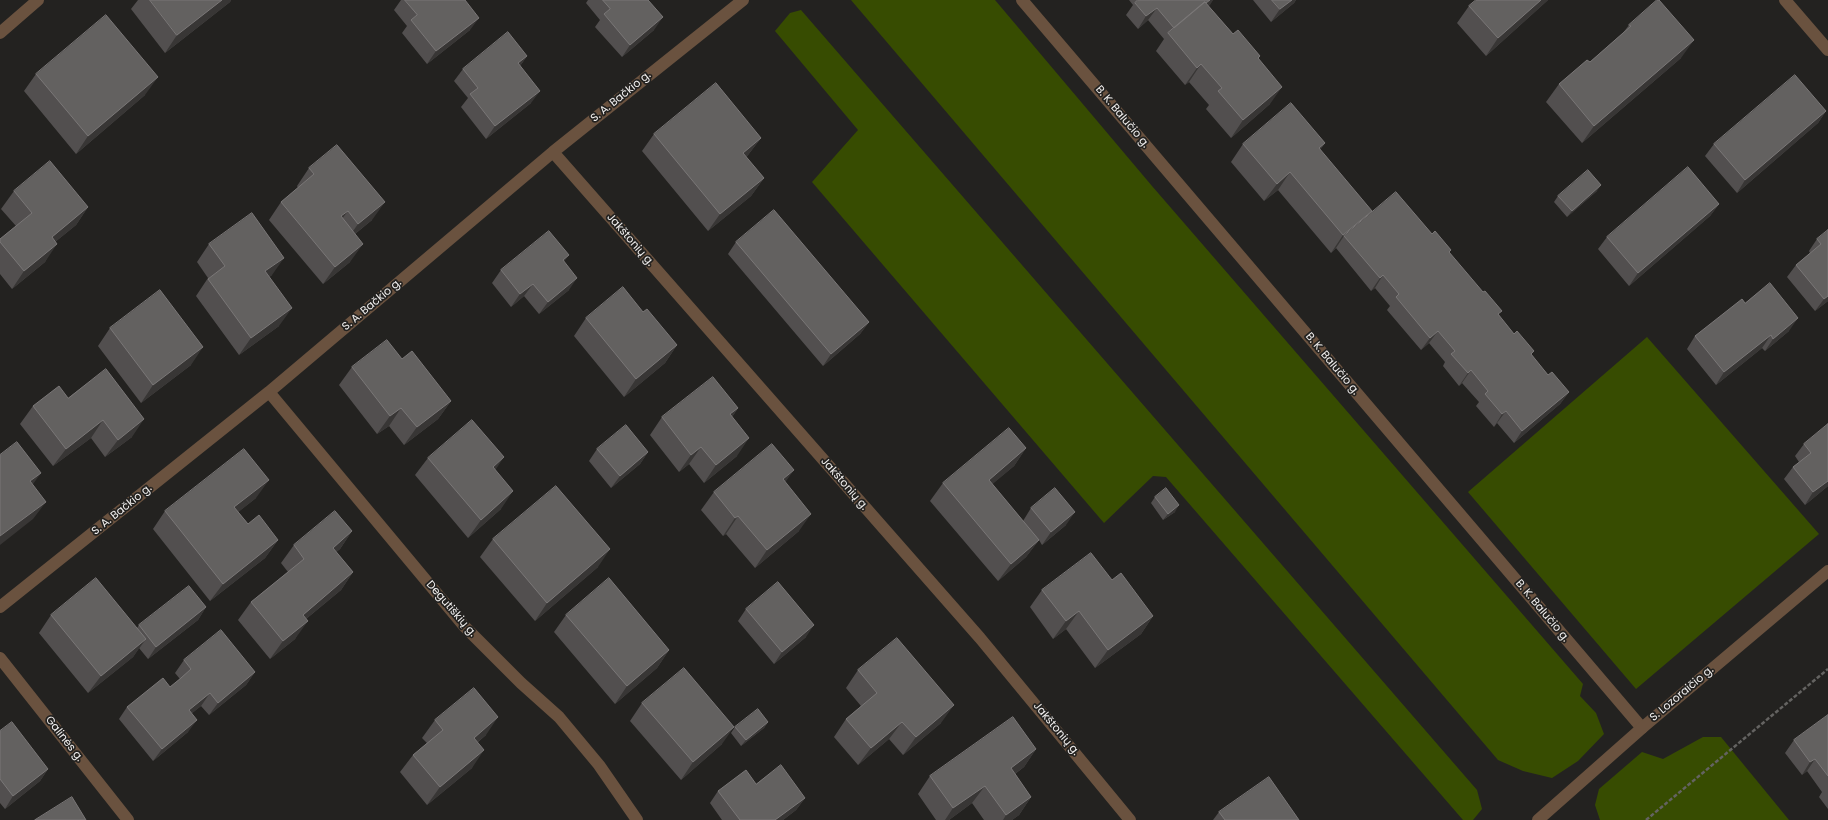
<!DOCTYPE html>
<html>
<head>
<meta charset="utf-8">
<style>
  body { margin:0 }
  canvas { display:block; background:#232220 }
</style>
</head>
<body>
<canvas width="1828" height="820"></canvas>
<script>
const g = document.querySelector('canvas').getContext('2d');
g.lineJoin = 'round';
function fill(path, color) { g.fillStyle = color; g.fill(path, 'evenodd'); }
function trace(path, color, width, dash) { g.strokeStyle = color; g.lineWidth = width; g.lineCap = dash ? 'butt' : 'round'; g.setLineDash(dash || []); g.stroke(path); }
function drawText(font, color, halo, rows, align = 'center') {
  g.font = font + ' Poppins,sans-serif'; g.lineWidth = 3.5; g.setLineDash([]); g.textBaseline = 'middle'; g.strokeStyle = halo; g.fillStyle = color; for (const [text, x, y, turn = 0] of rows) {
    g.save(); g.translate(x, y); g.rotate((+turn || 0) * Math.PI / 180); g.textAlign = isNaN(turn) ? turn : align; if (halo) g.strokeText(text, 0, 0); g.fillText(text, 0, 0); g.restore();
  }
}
fill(new Path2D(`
  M851,0H995L1152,186L1583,684L1580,696L1596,713L1604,734L1578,761L1552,778L1523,771L1498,760Z
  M801,10L1477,790L1482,809L1473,820H1463L1166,477L1153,476L1104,523L812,182L858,130L775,31L790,13Z
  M1647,337L1819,534L1636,689L1468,492Z
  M1703,737H1721L1789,820H1600L1595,805L1599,789L1642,752L1663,759Z`), '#374c01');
trace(new Path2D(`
  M1646,820L1828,669`), '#646361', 2.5, [4, 2]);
trace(new Path2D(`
  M1022,0L1642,728
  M1785,0L1828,50
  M0,33L38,0
  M553,152L980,638L1130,820
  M269,392L464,626L521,683L559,717L599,765L637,820
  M0,607L269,392L553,152L743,0
  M0,658L128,820`), '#6a523f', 12);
trace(new Path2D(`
  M1538,820L1642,728L1828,571`), '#6a523f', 12);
fill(new Path2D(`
  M138,0H231L230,2L165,53L131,9Z
  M401,0H465L470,30L427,64L402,33L407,26L394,10Z
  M588,0H648L654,30L622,57L595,27L600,20L586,3Z
  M1129,0H1213L1208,6L1233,34L1260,56L1258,59L1270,104L1231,138L1206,109L1209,105L1189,82L1185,85L1156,51L1164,39L1148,20L1138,29L1126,15L1133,5Z
  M1253,0H1296L1294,3L1271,22Z
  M1548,0L1486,56L1457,23L1469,6Z
  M1629,25L1681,58L1582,143L1546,102L1559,84L1590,62L1623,33Z
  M527,56L520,66L531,103L486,139L461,107L468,98L454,81L463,69Z
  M36,74L145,95L76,154L24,91Z
  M1826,111L1818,123L1737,193L1705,156L1714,144Z
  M654,134L761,138L748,155L746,157L764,178L751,196L708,231L642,151Z
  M1325,143L1320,150L1368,216L1432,234L1449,253L1498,316L1548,375L1569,392L1560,404L1514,443L1497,423L1494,427L1476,406L1479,402L1462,383L1459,386L1443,366L1445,362L1429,343L1421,350L1387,310L1390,306L1375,288L1371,291L1336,248L1331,253L1278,190L1264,201L1231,162L1243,144Z
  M309,168L372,220L355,234L350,262L323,284L269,220L281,202L298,188L297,186Z
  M14,191L88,207L76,225L55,242L45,262L12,289L0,274V239L16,226L1,209Z
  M1597,191L1567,217L1554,202L1558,196Z
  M1719,204L1710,216L1629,286L1598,249L1607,237Z
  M1828,229V301L1815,311L1787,277L1796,265L1810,253L1809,251L1817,239L1828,231L1827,230Z
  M736,242L869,322L860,334L823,366L728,254Z
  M209,244L272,275L269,277L279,326L239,355L196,296L208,278L197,262Z
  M564,262L569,290L539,314L524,296L511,307L492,283L501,270Z
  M1745,303L1789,331L1765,351L1762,348L1716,385L1687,349L1695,336Z
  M643,312L677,345L665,363L624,397L574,336L586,318Z
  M110,328L191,365L141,403L98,346Z
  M402,359L451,401L438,419L404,445L389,426L377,434L339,385L352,367Z
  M68,398L132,437L105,457L91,438L53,466L20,424L33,406Z
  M738,408L732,417L737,456L704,483L689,464L679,472L650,435L662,417Z
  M1828,424V486L1805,505L1784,479L1793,467L1799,462L1795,456L1804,444Z
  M1026,448L1014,466L992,484L1023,521L1031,508L1066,525L1042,545L1039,540L1026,557L998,581L930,501L943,483Z
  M597,449L648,452L640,464L611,488L589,461Z
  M428,458L495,470L501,509L468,538L415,475Z
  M785,482L799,531L755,568L726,534L723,536L701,510L714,492Z
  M1155,497L1175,512L1163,520L1151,503Z
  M256,498L238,512L248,524L278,540L265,558L210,601L153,529L165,511Z
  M352,531L340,549L336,552L353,572L341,590L306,619L295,639L270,659L238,620L251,602L288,572L281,563L294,545Z
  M493,539L598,567L535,621L480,557Z
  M1112,580L1153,616L1141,634L1095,668L1066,629L1053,639L1030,607L1042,590Z
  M206,607L198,620L148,659L139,648L133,657L88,693L39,633L51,615L137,628L139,625Z
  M746,609L806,637L774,664L738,621Z
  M566,615L669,650L657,668L615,704L554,632Z
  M184,660L255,672L246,685L209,715L201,706L192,713L188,732L153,761L119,719L127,707L170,687L180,679L175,673Z
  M858,670L941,723L903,755L889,739L858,765L834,737L846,719L861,706L846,688Z
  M642,703L722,744L681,780L630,721Z
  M1828,715V809L1819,797L1822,792L1807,771L1802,775L1785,753L1794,740Z
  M435,720L486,735L478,742L472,768L427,805L400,772L413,755L427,743L422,738Z
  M768,722L764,728L741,746L731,733L735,727Z
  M0,731L48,769L40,781L5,809L0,803Z
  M1036,749L1024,767L1015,774L1031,797L1019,815L1012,820H984L972,803L949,820H936L918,794L930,776Z
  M756,784L805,798L796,810L783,820H722L710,803L718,791Z
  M1219,812L1299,820H1213Z`), '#524f4f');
fill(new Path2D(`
  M222,0H231L230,2L165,53L177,35Z
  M1210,0H1213L1210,5L1172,37L1175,30Z
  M1292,0H1296L1294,3L1271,22L1280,9Z
  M1541,0H1548L1486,56L1498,38Z
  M1157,8L1148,20L1138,29L1146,16Z
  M663,17L654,30L622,57L630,45Z
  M479,18L470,30L427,64L436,51Z
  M1694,40L1681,58L1582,143L1594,126Z
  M527,56L518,69V63Z
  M1201,64L1189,82L1185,85L1197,68Z
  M158,77L145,95L76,154L88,136Z
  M1282,87L1270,104L1231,138L1243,120Z
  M540,91L531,103L486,139L495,126Z
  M1826,111L1818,123L1737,193L1745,180Z
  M761,138L748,155L730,170L743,153Z
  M1325,143L1312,161L1319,148Z
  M1290,172L1278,190L1264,201L1277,184Z
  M764,178L751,196L708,231L720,214Z
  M1601,185L1597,191L1567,217L1572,211Z
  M385,202L372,220L346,241L358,224Z
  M1719,204L1710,216L1629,286L1638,273Z
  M88,207L76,225L39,255L52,237Z
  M348,211L335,228L341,216Z
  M1372,211L1360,228L1344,236L1336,248L1331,253L1343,235Z
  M57,244L45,262L12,289L24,271Z
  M363,244L350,262L323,284L335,267Z
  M569,255L560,267L563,260Z
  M284,258L272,275L253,289L265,271Z
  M1383,275L1375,288L1371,291L1380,278Z
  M577,278L569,290L539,314L548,302Z
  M533,284L524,296L511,307L520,294Z
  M1828,296V301L1815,311L1824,299Z
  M292,308L279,326L239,355L251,338Z
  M1798,318L1789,331L1765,351L1773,339Z
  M869,322L860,334L823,366L831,354Z
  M1438,331L1429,343L1421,350L1430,338Z
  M1771,335L1762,348L1716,385L1724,372Z
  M677,345L665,363L624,397L636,379Z
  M203,347L191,365L141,403L153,385Z
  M1471,370L1462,383L1459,386L1468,373Z
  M1569,392L1560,404L1514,443L1522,431Z
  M451,401L438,419L404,445L417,427Z
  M401,408L389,426L377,434L390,416Z
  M738,408L726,426L730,414Z
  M1506,411L1494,427L1502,414Z
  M144,419L132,437L105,457L118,440Z
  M103,420L91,438L53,466L66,449Z
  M749,438L737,456L704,483L716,465Z
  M701,447L689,464L679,472L691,455Z
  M1026,448L1014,466L976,498L989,480Z
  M648,452L640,464L611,488L620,476Z
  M504,457L492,475L493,467Z
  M794,470L781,488L783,479Z
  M41,473L28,491L30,481Z
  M269,480L256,498L222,525L234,507Z
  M1828,481V486L1805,505L1813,492Z
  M513,491L501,509L468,538L481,520Z
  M46,502L33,519L0,545V536Z
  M1179,505L1175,512L1163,520L1168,514Z
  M1075,512L1066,525L1042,545L1051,532Z
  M811,514L799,531L755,568L767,550Z
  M738,516L726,534L723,536L735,518Z
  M352,531L340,549L320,566L333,548Z
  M278,540L265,558L210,601L223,584Z
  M1039,540L1026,557L998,581L1011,564Z
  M610,549L598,567L535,621L547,603Z
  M353,572L341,590L290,632L303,615Z
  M206,607L198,620L148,659L156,647Z
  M1079,611L1066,629L1053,639L1066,621Z
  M1153,616L1141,634L1095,668L1108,650Z
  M308,621L295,639L270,659L283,641Z
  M814,625L806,637L774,664L782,652Z
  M146,639L133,657L88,693L101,676Z
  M669,650L657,668L615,704L627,686Z
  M255,672L246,685L209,715L218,703Z
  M210,693L201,706L180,723L189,710Z
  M954,705L941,723L903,755L916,737Z
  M498,717L486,735L462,755L474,738Z
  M197,720L188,732L153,761L162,749Z
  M768,722L764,728L741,746L746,740Z
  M902,722L889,739L858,765L871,748Z
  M734,727L722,744L681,780L693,762Z
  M1036,749L1024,767L998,786L1011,768Z
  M484,750L472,768L427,805L440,787Z
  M1815,759L1807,771L1802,775L1810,762Z
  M48,769L40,781L5,809L13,796Z
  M985,786L972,803L949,820H945L953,808Z
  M1031,797L1019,815L1012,820H1003L1006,815Z
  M805,798L796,810L783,820H775Z`), '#383635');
const building = new Path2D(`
  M150,0H222L177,35Z
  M405,0H465L479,18L436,51L411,20L417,15Z
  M603,0H648L663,17L630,45L604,14L610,9Z
  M1138,0H1210L1206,3L1205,2L1174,28L1157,8L1146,16L1135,3Z
  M1272,0H1292L1280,9Z
  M1476,0H1541L1498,38L1469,6Z
  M1657,0H1659L1694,40L1594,126L1559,84L1587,60L1590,62L1631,26L1629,25Z
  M1205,2L1233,34L1238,30L1260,56L1258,58L1282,87L1243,120L1218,91L1222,88L1201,64L1197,68L1168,33Z
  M106,15L158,77L88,136L36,74Z
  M508,32L527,56L518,63L540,91L495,126L470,94L478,88L463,69Z
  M1795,75L1826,111L1745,180L1714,144Z
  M716,83L761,138L743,153L764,178L720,214L654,134Z
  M1291,103L1325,143L1319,148L1372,211L1343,235L1290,172L1277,184L1243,144Z
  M337,145L385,202L358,224L348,211L341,216L363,244L335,267L281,202L314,174L309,168Z
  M50,161L88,207L52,237L57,244L24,271L0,242V239L32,213L14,191Z
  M1688,167L1719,204L1638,273L1607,237Z
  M1588,170L1601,185L1572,211L1558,196Z
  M1396,192L1432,234L1435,231L1451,250L1449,252L1483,292L1485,291L1502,311L1498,314L1514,334L1517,331L1534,351L1531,354L1548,375L1552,372L1569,392L1522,431L1506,411L1502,414L1485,394L1488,391L1471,370L1468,373L1451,354L1455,351L1438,331L1430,338L1396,297L1399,294L1383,275L1380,278L1344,236Z
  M774,210L869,322L831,354L736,242Z
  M252,213L284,258L265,271L292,308L251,338L208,279L225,266L209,244Z
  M1828,230V296L1824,299L1796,265L1821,244L1817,239Z
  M549,231L569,255L563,260L577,278L548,302L533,284L520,294L501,270Z
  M1770,283L1798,318L1773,339L1771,335L1724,372L1695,336L1742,299L1745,303Z
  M623,287L643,312L647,309L677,345L636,379L586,318Z
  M160,290L203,347L153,385L110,328Z
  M387,340L402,359L412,351L451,401L417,427L401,408L390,416L352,367Z
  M106,369L144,419L118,440L103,420L66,449L33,406L59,386L68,398Z
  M713,377L738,408L730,414L749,438L716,465L701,447L691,455L662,417Z
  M472,420L504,457L493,467L513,491L481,520L428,458Z
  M1828,424V481L1813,492L1793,467L1811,453L1804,444Z
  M626,425L648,452L620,476L597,449Z
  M1009,428L1026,448L989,480L1039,540L1011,564L943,483Z
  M17,442L41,473L30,481L46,502L0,536V455Z
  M772,444L794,470L783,479L811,514L767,550L738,516L735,518L714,492Z
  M244,449L269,480L234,507L248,524L259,515L278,540L223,584L165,511Z
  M556,486L610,549L547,603L493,539Z
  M1055,488L1075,512L1051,532L1031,508Z
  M1166,488L1179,505L1168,514L1155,497Z
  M335,511L352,531L333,548L353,572L303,615L308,621L283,641L251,602L304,559L294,545Z
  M1091,553L1112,580L1121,573L1153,616L1108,650L1079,611L1066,621L1042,590Z
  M96,578L146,639L101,676L51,615Z
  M609,578L669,650L627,686L566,615Z
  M778,582L814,625L782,652L746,609Z
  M189,586L206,607L156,647L139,625Z
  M221,630L255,672L218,703L210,693L189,710L197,720L162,749L127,707L163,678L170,687L181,678L191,669L184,660Z
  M897,638L954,705L916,737L902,722L871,748L846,719L877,693L858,670Z
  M684,668L734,727L693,762L642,703Z
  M474,688L498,717L474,738L484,750L440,787L413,755L443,730L435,720Z
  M758,709L768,722L746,740L735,727Z
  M1828,715V776L1815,759L1810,762L1794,740Z
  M1013,717L1036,749L1011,768L1031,797L1006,815L985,786L953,808L930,776Z
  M12,722L48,769L13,796L0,779V731Z
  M781,765L805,798L775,820H740L718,791L746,770L756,784Z
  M1269,777L1299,820H1225L1219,812Z
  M72,797L86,820H35Z`);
fill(building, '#636160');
trace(building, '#7a7777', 1);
drawText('11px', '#f3f1f0', '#232220', [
  ["S. A. Bačkio g.",621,97,-39],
  ["B. K. Balučio g.",1122,117,50],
  ["Jakštonių g.",630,240,49],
  ["S. A. Bačkio g.",372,305,-40],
  ["B. K. Balučio g.",1332,364,50],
  ["Jakštonių g.",844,484,49],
  ["S. A. Bačkio g.",122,510,-39],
  ["Degutiškių g.",451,609,49],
  ["B. K. Balučio g.",1542,611,50],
  ["S. Lozoraičio g.",1682,694,-40],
  ["Jakštonių g.",1056,729,50],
  ["Galinės g.",64,739,52]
]);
</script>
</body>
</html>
